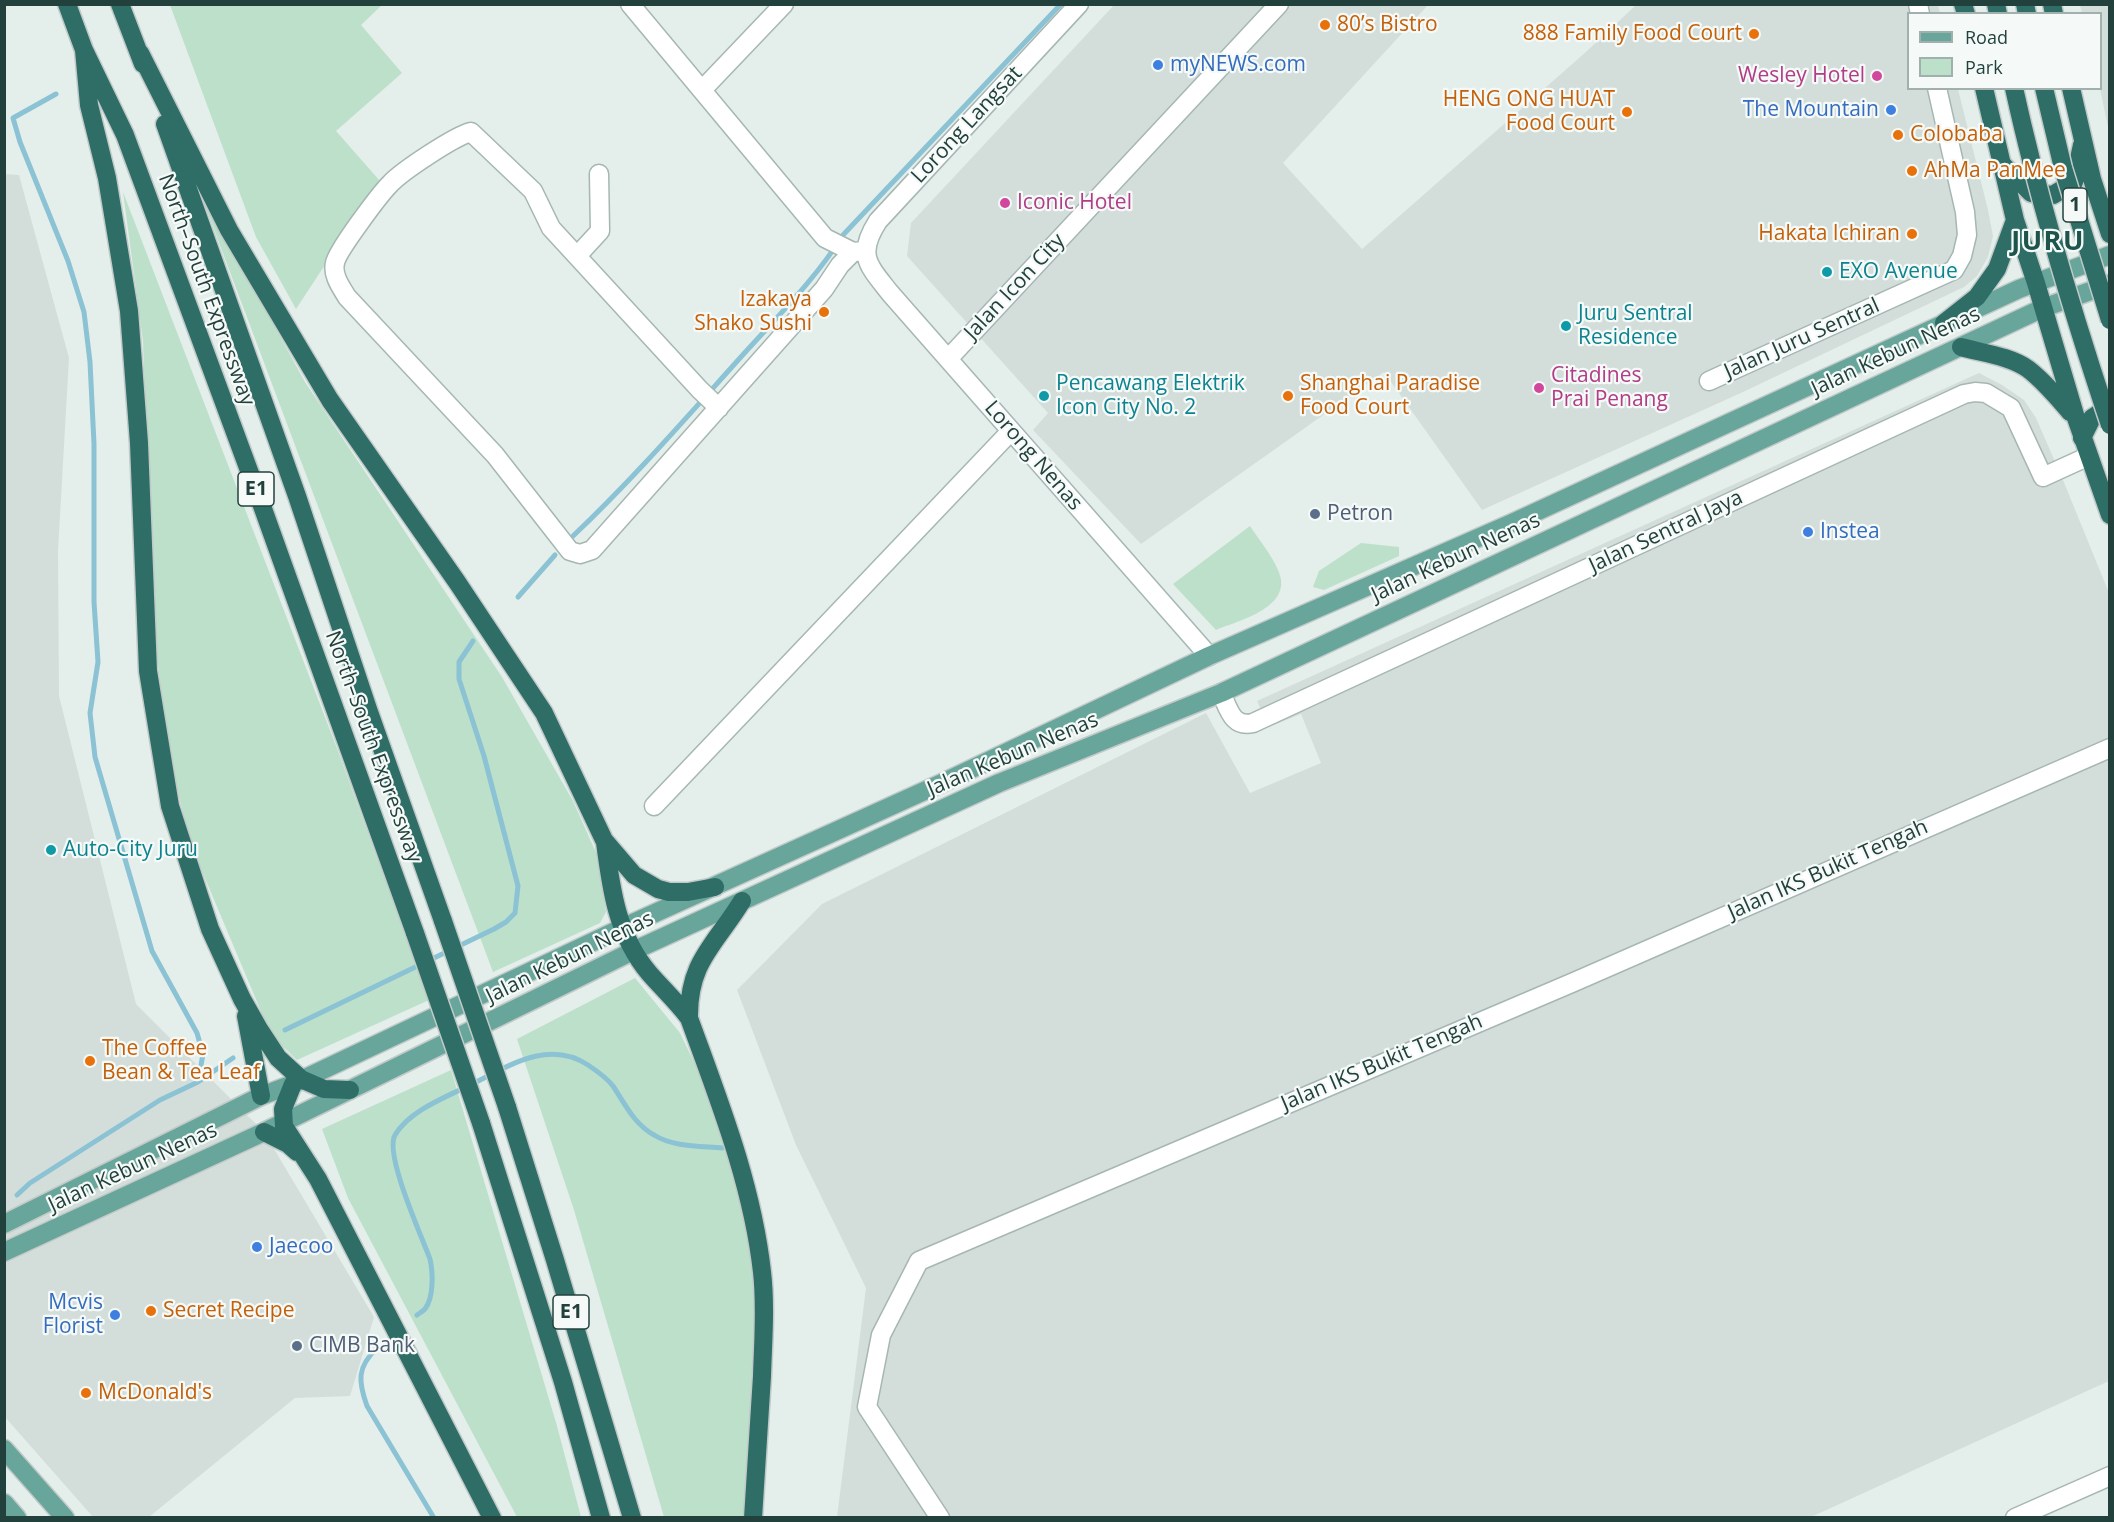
<!DOCTYPE html>
<html>
<head>
<meta charset="utf-8">
<style>
  body { margin:0 }
  #map { position:relative; width:2114px; height:1522px; overflow:hidden; background:#e4eeeb; font-family:"Open Sans",sans-serif }
  canvas { display:block }
  .frame { position:absolute; inset:0; border:6px solid #23413c; pointer-events:none }
  .legend { position:absolute; left:1907px; top:12px; width:195px; height:78px; box-sizing:border-box; background:#f5faf8; border:2px solid #a1b0ad; margin:0; padding:8px 10px; list-style:none; font-size:18px; color:#23413c }
  .legend li { display:flex; align-items:center; gap:12px; height:30px }
  .legend b { width:30px; border:2px solid #a1b0ad }
</style>
</head>
<body>
<div id="map">
<canvas width="2114" height="1522"></canvas>
<div class="frame"></div>
<ul class="legend">
<li><b style="height:8px;background:#68a59b"></b>Road</li>
<li><b style="height:16px;background:#bde0ca"></b>Park</li>
</ul>
</div>
<script>
const g = document.querySelector('canvas').getContext('2d');
g.lineJoin = 'round';
function fill(path, color) { g.fillStyle = color; g.fill(path, 'evenodd'); }
function trace(path, color, width, dash) { g.strokeStyle = color; g.lineWidth = width; g.lineCap = dash ? 'butt' : 'round'; g.setLineDash(dash || []); g.stroke(path); }
function drawText(font, color, halo, rows, align = 'center') {
  g.font = font + ' "Open Sans",sans-serif'; g.lineWidth = 4.5; g.setLineDash([]); g.textBaseline = 'middle'; g.strokeStyle = halo; g.fillStyle = color; for (const [text, x, y, turn = 0] of rows) {
    g.save(); g.translate(x, y); g.rotate((+turn || 0) * Math.PI / 180); g.textAlign = isNaN(turn) ? turn : align; if (halo) g.strokeText(text, 0, 0); g.fillText(text, 0, 0); g.restore();
  }
}
fill(new Path2D(`
  M1115,4L1428,5L1283,163L1362,249L1587,51L1636,5H1938L1940,13L1908,14V88L1958,89L1988,210L1993,236L1988,257L1977,276L1964,287L1743,392L1482,510L1384,372L1141,544L1033,430L1048,413L907,256L911,223Z
  M2080,5H2109V132L2100,89V14L2082,13Z
  M4,174L19,175L69,358L58,550L59,696L136,1004L264,1132L374,1317L350,1396L295,1398L149,1517H93L5,1417Z
  M1979,373L2002,385L2024,400L2036,418L2063,480L2109,593V1381L1811,1517H837L866,1288L796,1145L737,990L822,904L1206,713L1250,793L1321,763L1301,714L1269,727L1257,701Z`), '#d3deda');
fill(new Path2D(`
  M170,5H382L361,25L402,73L336,131L380,181L296,309L256,237Z
  M198,187L305,382L502,677L573,801L598,857L606,912L600,923L493,972Z
  M123,192L338,751L429,1000L297,1060L271,1035L191,845L168,753L153,619L143,341Z
  M1250,526C1259,540 1271,554 1278,570C1295,607 1240,620 1216,630L1173,584Z
  M1361,543L1399,547V556L1324,590L1313,587L1319,571Z
  M635,978L680,1033L708,1091L744,1208L756,1290L745,1517H664L574,1210L517,1039Z
  M451,1070L557,1426L581,1517H517L348,1198L322,1129Z`), '#bde0ca');
trace(new Path2D(`
  M573,536C632,480 685,419 740,358C775,319 815,280 843,235L1061,4
  M518,597L555,555
  M285,1030L494,929L506,922L515,913L518,886L484,756L459,679V662L473,641
  M198,1082L233,1058
  M472,1084C509,1066 548,1039 588,1065C597,1071 606,1077 613,1086C625,1104 634,1124 654,1135C673,1147 700,1146 722,1148
  M17,1195L30,1183L160,1100L198,1082L203,1054L197,1033L152,951L95,757L90,713L98,662L94,602V444L90,362L84,312L68,261L20,142L13,118L56,94
  M417,1315C420,1313 423,1311 425,1309C434,1297 433,1272 430,1259C422,1237 384,1154 395,1135C409,1112 441,1099 464,1088
  M377,1348C357,1367 358,1381 367,1406L434,1518`), '#8bc2d4', 5);
const minor = new Path2D(`
  M630,4L825,238L853,252L864,251
  M1079,4L878,221C856,255 868,265 890,293L1209,656
  M1918,4L1920,14
  M702,90L784,4
  M577,256L600,231L599,174
  M948,359L1279,4
  M1709,381L1954,270L1962,256L1967,235L1965,212L1937,88
  M719,408L700,390L551,228L533,191L471,132C455,136 402,171 390,184C380,194 337,251 335,263C332,275 341,287 347,297L495,455L570,551L580,554L592,550L824,289L840,265L853,252
  M1221,693C1229,709 1232,728 1253,723L1964,394L1975,392L1986,393L2011,408L2043,477L2089,456
  M654,806L1011,431
  M940,1518L867,1407L881,1335L919,1261L1574,982L2110,748
  M2015,1518L2110,1476`);
const major = new Path2D(`
  M4,1224L261,1096L293,1084L622,928L942,783L1209,656L1512,523L2019,289L2110,255
  M4,1252L264,1132L633,951L999,783L1221,693L2043,308L2110,284
  M4,1449L65,1518
  M4,1503L17,1518`);
const highway = new Path2D(`
  M67,4L84,50L125,135L261,503L415,933
  M120,4L143,64
  M1963,4L1966,14
  M1996,4L1998,14
  M2025,4L2027,14
  M2052,4L2054,14
  M84,50L89,105L107,178L129,311L139,443L148,671L170,806L210,929L242,999L259,1029L278,1058L301,1079L324,1089L350,1090
  M140,53L229,230L330,400L457,582L544,713L604,840L634,875L658,889L669,892H688L715,887
  M1984,88L2015,220L2036,283L2076,418L2110,515
  M2071,88L2092,179L2110,234
  M165,124L297,496L368,709L443,921
  M2002,164L2031,193L2053,195L2074,182L2082,145
  M1944,323L1977,297L1997,269L2015,220
  M1961,347C1982,353 2010,356 2028,369C2044,381 2057,397 2070,412
  M2082,438L2092,418L2110,406
  M605,842C611,889 617,935 649,973C662,988 677,1002 689,1018C719,1101 752,1183 762,1272C766,1306 763,1342 762,1376C759,1423 756,1470 753,1518
  M246,1016L261,1096
  M689,1018C688,962 715,945 742,901
  M293,1084L283,1109L284,1126L318,1179L492,1518
  M507,1107L555,1260L632,1518
  M481,1123L563,1382L601,1518
  M264,1132L288,1144L297,1152`);
trace(minor, '#a6b7b3', 21);
trace(major, '#c1cac8', 21);
trace(highway, '#c1cac8', 21);
trace(minor, '#fff', 18);
trace(major, '#68a59b', 18);
trace(highway, '#2e6e67', 18);
const highwayBridge = new Path2D(`
  M2014,88C2039,202 2073,314 2110,425
  M2044,88L2063,168L2110,320
  M443,921L507,1107
  M415,933L481,1123`);
trace(highwayBridge, '#c1cac8', 21, []);
trace(highwayBridge, '#2e6e67', 18);
for (const [x, y, r, color] of [
  [1325,25,6,"#e8710a"],
  [1754,34,6,"#e8710a"],
  [1158,65,6,"#3f7fe0"],
  [1877,76,6,"#d1479c"],
  [1891,110,6,"#3f7fe0"],
  [1627,112,6,"#e8710a"],
  [1898,135,6,"#e8710a"],
  [1912,171,6,"#e8710a"],
  [1005,203,6,"#d1479c"],
  [1912,234,6,"#e8710a"],
  [1827,272,6,"#0f9aa8"],
  [824,312,6,"#e8710a"],
  [1566,326,6,"#0f9aa8"],
  [1539,388,6,"#d1479c"],
  [1044,396,6,"#0f9aa8"],
  [1288,396,6,"#e8710a"],
  [1315,514,6,"#5c6f8a"],
  [1808,532,6,"#3f7fe0"],
  [51,850,6,"#0f9aa8"],
  [90,1061,6,"#e8710a"],
  [257,1247,6,"#3f7fe0"],
  [151,1311,6,"#e8710a"],
  [115,1315,6,"#3f7fe0"],
  [297,1346,6,"#5c6f8a"],
  [86,1393,6,"#e8710a"]
]) { const dot = new Path2D(); dot.arc(x, y, r, 0, 2 * Math.PI); g.fillStyle = color; g.fill(dot); trace(dot, '#f5faf8', 2); }
for (const [x, y, w] of [
  [2075,205,24],
  [256,489,36],
  [571,1312,36]
]) { const box = new Path2D(); box.roundRect(x - w / 2, y - 17, w, 34, 4.5); g.fillStyle = '#f5faf8'; g.fill(box); trace(box, '#23413c', 1.5); }
drawText('bold 20px', '#23413c', null, [
  ["1",2075,205],
  ["E1",256,489],
  ["E1",571,1312]
]);
drawText('21px', '#c56008', '#f5faf8', [
  ["80’s Bistro",1337,25],
  ["888 Family Food Court",1742,34,"right"],
  ["HENG ONG HUAT",1615,100,"right"],
  ["Food Court",1615,124,"right"],
  ["Colobaba",1910,135],
  ["AhMa PanMee",1924,171],
  ["Hakata Ichiran",1900,234,"right"],
  ["Izakaya",812,300,"right"],
  ["Shako Sushi",812,324,"right"],
  ["Shanghai Paradise",1300,384],
  ["Food Court",1300,408],
  ["The Coffee",102,1049],
  ["Bean & Tea Leaf",102,1073],
  ["Secret Recipe",163,1311],
  ["McDonald's",98,1393]
], 'left');
drawText('21px', '#366cbe', '#f5faf8', [
  ["myNEWS.com",1170,65],
  ["The Mountain",1879,110,"right"],
  ["Instea",1820,532],
  ["Jaecoo",269,1247],
  ["Mcvis",103,1303,"right"],
  ["Florist",103,1327,"right"]
], 'left');
drawText('21px', '#b23c85', '#f5faf8', [
  ["Wesley Hotel",1865,76,"right"],
  ["Iconic Hotel",1017,203],
  ["Citadines",1551,376],
  ["Prai Penang",1551,400]
], 'left');
drawText('21px', '#23413c', '#f5faf8', [
  ["Lorong Langsat",967,125,-47],
  ["Jalan Icon City",1015,287,-47],
  ["North–South Expressway",206,290,70],
  ["Jalan Juru Sentral",1802,339,-24],
  ["Jalan Kebun Nenas",1896,352,-25],
  ["Lorong Nenas",1033,456,49],
  ["Jalan Sentral Jaya",1666,532,-25],
  ["Jalan Kebun Nenas",1456,558,-25],
  ["North–South Expressway",373,747,70],
  ["Jalan Kebun Nenas",1013,755,-23],
  ["Jalan IKS Bukit Tengah",1828,870,-24],
  ["Jalan Kebun Nenas",570,958,-26],
  ["Jalan IKS Bukit Tengah",1382,1063,-23],
  ["Jalan Kebun Nenas",133,1168,-25]
]);
drawText('21px', '#0d838f', '#f5faf8', [
  ["EXO Avenue",1839,272],
  ["Juru Sentral",1578,314],
  ["Residence",1578,338],
  ["Pencawang Elektrik",1056,384],
  ["Icon City No. 2",1056,408],
  ["Auto-City Juru",63,850]
], 'left');
drawText('21px', '#4e5e75', '#f5faf8', [
  ["Petron",1327,514],
  ["CIMB Bank",309,1346]
], 'left');
g.letterSpacing = '1.5px';
drawText('bold 27px', '#1e544c', '#f5faf8', [
  ["JURU",2048,242]
]);
g.letterSpacing = '0px';
</script>
</body>
</html>
